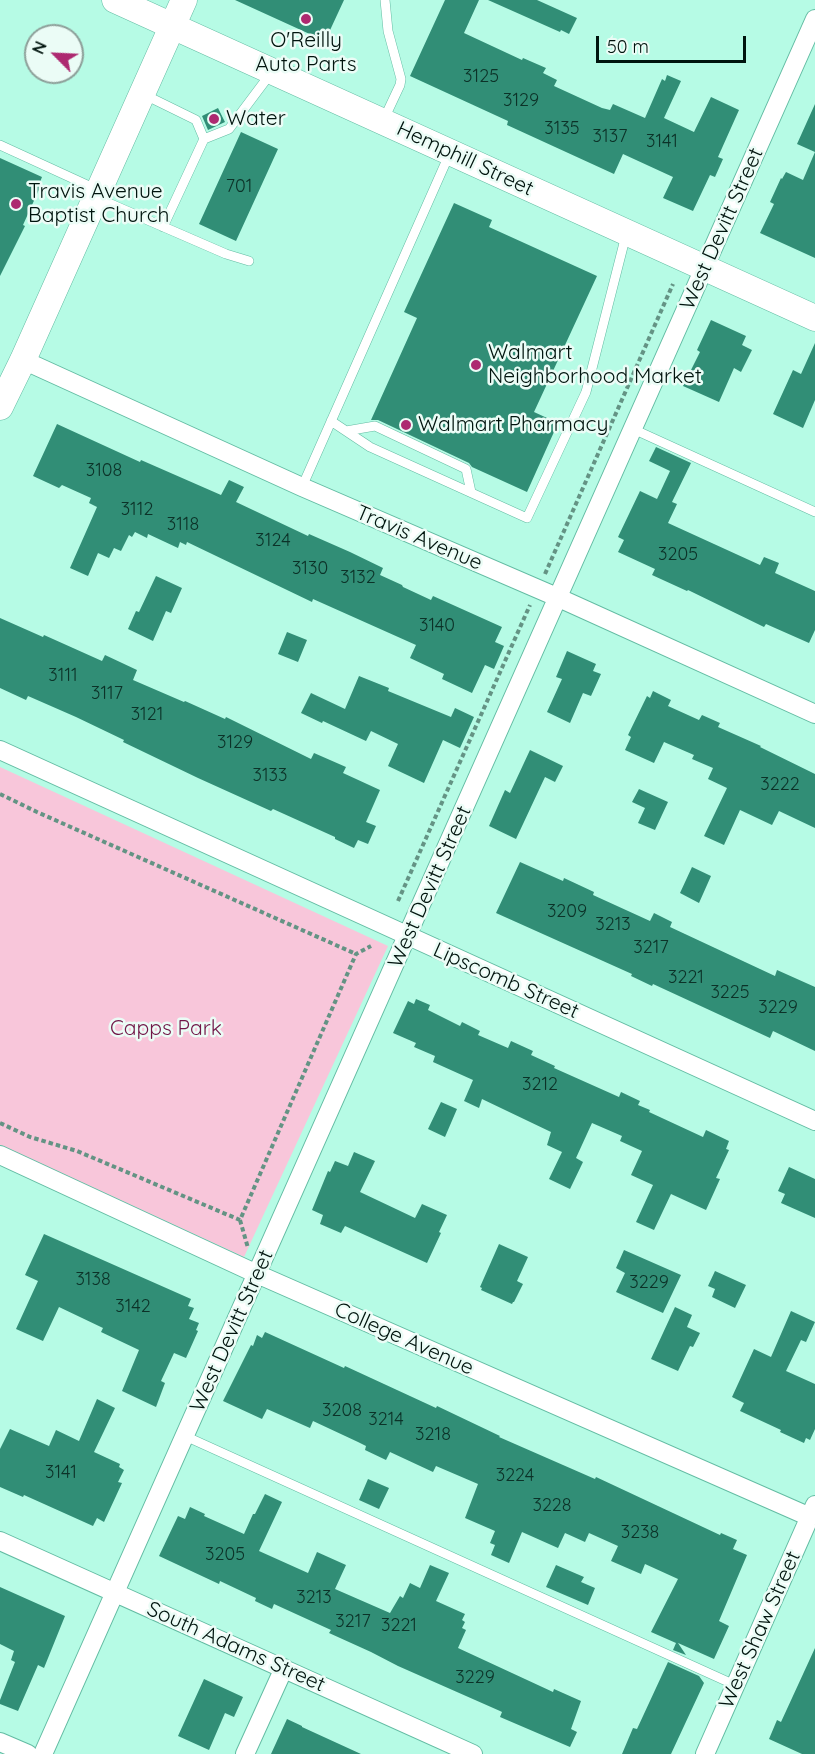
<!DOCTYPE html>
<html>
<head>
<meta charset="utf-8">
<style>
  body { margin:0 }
  #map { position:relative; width:815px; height:1754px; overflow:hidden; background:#b6fbe5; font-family:Quicksand,sans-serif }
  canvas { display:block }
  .north { position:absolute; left:24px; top:24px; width:60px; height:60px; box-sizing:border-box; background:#ebfcf6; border:2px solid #8d9f99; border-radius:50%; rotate:294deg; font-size:16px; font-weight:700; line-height:24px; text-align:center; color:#00140e }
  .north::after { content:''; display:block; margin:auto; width:21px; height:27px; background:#ad2970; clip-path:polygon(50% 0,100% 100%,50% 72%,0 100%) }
  .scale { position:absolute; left:596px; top:36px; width:150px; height:27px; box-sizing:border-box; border:3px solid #00140e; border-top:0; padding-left:8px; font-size:18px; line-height:21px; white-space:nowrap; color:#00140e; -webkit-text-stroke:4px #ebfcf6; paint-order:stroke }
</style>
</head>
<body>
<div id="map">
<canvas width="815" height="1754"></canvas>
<div class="north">N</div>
<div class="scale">50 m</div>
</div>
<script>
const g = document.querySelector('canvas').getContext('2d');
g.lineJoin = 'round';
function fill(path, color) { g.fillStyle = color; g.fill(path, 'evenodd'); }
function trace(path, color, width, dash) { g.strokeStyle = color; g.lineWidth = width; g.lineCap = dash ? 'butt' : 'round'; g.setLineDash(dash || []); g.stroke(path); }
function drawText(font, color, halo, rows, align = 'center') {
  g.font = font + ' Quicksand,sans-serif'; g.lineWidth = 5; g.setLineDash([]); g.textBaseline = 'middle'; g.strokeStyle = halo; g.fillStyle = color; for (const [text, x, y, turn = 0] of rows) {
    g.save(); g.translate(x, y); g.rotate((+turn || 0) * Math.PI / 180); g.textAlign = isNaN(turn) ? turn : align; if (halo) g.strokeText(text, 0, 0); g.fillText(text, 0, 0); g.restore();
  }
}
fill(new Path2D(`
  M0,767L388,946L244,1257L0,1145Z`), '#f8c6da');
fill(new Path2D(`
  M235,0H344L325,41Z
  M445,0H479L464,33L522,60L523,58L546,68L543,73L557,80L554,86L602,108L610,110L613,104L645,118L662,79L665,81L667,75L681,81L664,118L694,132L711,97L739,110L718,157L723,159L715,177L710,175L693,211L663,198L673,177L623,154L614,174L507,125L508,121L410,76Z
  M488,0H537L577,18L569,34L561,30L560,32Z
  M815,104V152L797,144Z
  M218,108L225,122L208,130L202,116Z
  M241,132L278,149L236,241L199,224Z
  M815,152V258L760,233L774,204L770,202L781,178L782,179L786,172L803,180Z
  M0,158L42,177L40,182L42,183L23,225L25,226L0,276Z
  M454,203L492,220L489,227L597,276L534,412L558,423L527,492L472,467L469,463L378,420H371L417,318L404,312Z
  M711,320L746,336L742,345L752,350L741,372L734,368L719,402L683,386L700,352L697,350Z
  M815,343V400L803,428L773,414L793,370L801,374Z
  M57,424L140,462L141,460L221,495L229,480L244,487L236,502L308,536L309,534L350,552L383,568L380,575L402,585L403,587L431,600L433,596L502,627L495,642L504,646L494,669L485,665L472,693L442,679L444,674L410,658L416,645L313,599L312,602L187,542L186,545L180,542L178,548L148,534L147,538L135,532L132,537L129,535L121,551L114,548L109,558L98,553L88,576L70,568L97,507L89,503L91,498L62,485L59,488L33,476Z
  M656,447L691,463L672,502L677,504L668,523L760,565L764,557L779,563L775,573L815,591V630L809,643L766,624L764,627L688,590L687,591L652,575L655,569L618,552L624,540L618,537L640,491L657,499L670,471L649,461Z
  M156,576L182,588L171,613L166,611L153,641L128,629L136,611L139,612Z
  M0,618L43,637L44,635L102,661L105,655L137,670L133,680L184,702L185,701L225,719L226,717L311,759L314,753L346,767L343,773L380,790L366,822L376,826L368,844L358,840L354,848L335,839V837L273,809L271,811L198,778L123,742L124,740L76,717L28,696L26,700L0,688Z
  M287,632L307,640L298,662L278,654Z
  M567,651L596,664L593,671L601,674L591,696L583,693L570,723L547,712L562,679L556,677Z
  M359,676L389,688L388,691L451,717L455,708L474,717L460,748L443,740L424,783L388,766L398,744L371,731L366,741L323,721L322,723L301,713L311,693L345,709Z
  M653,691L671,700L668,706L699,720L702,715L720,723L718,727L761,746L760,747L815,774V828L779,811L772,825L740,810L724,845L704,836L727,788L708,779L713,768L692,759L694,755L664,742L654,763L625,750L631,737L628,735L647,696L650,698Z
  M530,750L563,766L555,782L545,777L516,839L489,826L505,790L510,793Z
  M639,789L668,802L655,830L638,823L645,808L632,802Z
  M520,862L563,881L564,878L594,892L593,895L650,921L654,913L672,922L670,927L775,976L777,970L815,987V1051L773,1031L770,1038L653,984L652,986L631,976L632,974L496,913Z
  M692,867L711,876L699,903L680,893Z
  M416,999L430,1005L428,1010L460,1026L462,1022L480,1031L478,1035L508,1048L511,1041L533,1051L531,1055L555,1066L554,1068L619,1097L621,1092L640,1101L638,1105L650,1110L649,1112L703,1137L706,1130L729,1141L726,1149L729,1150L716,1178L720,1179L706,1210L671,1194L654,1230L636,1222L653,1185L631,1175L642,1151L620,1141L622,1136L592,1123L576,1158L583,1162L570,1189L549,1179L562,1152L547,1145L551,1132L482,1099L479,1108L464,1101L473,1080L433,1062L435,1056L414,1047L416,1043L393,1033L408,1001L414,1004Z
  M441,1102L457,1109L445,1137L428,1129Z
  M354,1152L375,1161L360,1192L415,1218L422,1204L447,1215L439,1232L441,1233L427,1263L345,1226L341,1233L320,1224L323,1215L312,1210L328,1171L330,1172L335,1161L348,1166Z
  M789,1167L815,1179V1218L781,1203L785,1194L778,1191Z
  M44,1234L191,1299L188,1306L194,1308L189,1319L199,1323L196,1330L198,1331L186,1358L174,1353L161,1381L165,1383L156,1407L122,1391L139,1350L101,1332L103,1328L59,1307L43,1341L16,1329L38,1281L25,1275Z
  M499,1244L528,1257L517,1281L523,1284L514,1302H513L512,1304L481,1290L482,1288L480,1287Z
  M624,1250L681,1275L663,1313L616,1292L625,1273L616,1268Z
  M715,1271L746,1285L735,1308L712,1297L715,1289L708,1286Z
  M675,1307L692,1315L687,1327L700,1333L693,1347L690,1346L678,1371L651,1359Z
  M791,1311L815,1322L806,1342L801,1340L786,1371L815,1384V1429L810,1440L806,1438L804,1443L780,1432L781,1430L740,1411L744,1403L732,1397L754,1349L771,1357Z
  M265,1332L344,1368L345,1366L436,1408L437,1406L500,1436L499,1437L595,1479L596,1477L720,1535L721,1533L737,1540L733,1549L747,1555L719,1621L729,1626L714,1659L678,1643L686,1655L673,1650L676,1643L651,1632L678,1579L645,1564L641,1574L611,1561L618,1546L589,1533L585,1542L565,1533L558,1548L522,1532L509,1563L491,1555L495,1545L490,1543L495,1531L465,1518L478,1484L436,1466L433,1472L390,1452L386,1460L365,1450L366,1446L358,1442L313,1421L310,1428L267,1409L262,1419L223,1401L251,1345L253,1346L257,1335L262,1338Z
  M97,1399L115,1408L94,1452L120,1464L119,1467L124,1470L118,1482L122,1483L104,1522L97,1518L93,1526L24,1495L23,1497L0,1487V1449L10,1429L49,1446L56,1430L79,1441Z
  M368,1479L389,1488L379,1509L359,1500Z
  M265,1494L282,1502L259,1551L308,1573L317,1552L346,1565L335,1589L390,1613L400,1596L403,1598L410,1583L420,1588L430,1565L449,1573L436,1601L465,1614L462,1620L465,1622L462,1628L466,1630L458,1648L553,1692L554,1689L581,1701L571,1729L577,1732L570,1747L500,1717L502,1712L500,1711L398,1666L371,1652L329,1633L331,1630L274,1604L272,1609L255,1601L256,1598L220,1581L219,1584L159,1556L178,1516L185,1519L190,1507L205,1514L204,1516L244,1534L253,1514H255Z
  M556,1565L584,1577L581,1582L595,1588L588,1605L546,1587Z
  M0,1587L65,1616L44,1668L38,1665L18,1711L0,1704V1700L15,1662L11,1660L14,1651L0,1644Z
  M815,1648V1754H802L769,1739L777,1720L781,1722Z
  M668,1662L699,1676L704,1683L671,1754H622L633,1728L637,1729Z
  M204,1679L243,1697L234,1717L225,1713L209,1750L178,1736Z
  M287,1719L302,1726V1727L361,1754H271Z`), '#318e76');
const lane = new Path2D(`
  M143,94L196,120L204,139L163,227
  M384,119L400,85L401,79L388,31L385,0
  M204,139L229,129L271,73
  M0,145L98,190
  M97,198L226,254L249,261
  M331,421L370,447L527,518L586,392L626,235
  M633,429L815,512
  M346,431L375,426L466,469L471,492
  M302,487L449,155
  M185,1436L735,1685`);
const street = new Path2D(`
  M23,360L302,487L559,598L815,714
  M0,750L815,1121
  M0,1155L257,1274L810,1517
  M0,1541L473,1754
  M0,1742L28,1754
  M43,1754L815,19
  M245,1754L284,1668
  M705,1754L815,1505`);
const secondary = new Path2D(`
  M115,0L815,318
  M0,407L23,360L184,0`);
trace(lane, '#63bca3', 10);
trace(street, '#63bca3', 20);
trace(secondary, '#63bca3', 27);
trace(new Path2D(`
  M545,574L673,284
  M0,794L37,812L356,954
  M398,901L530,605
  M0,1123L30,1137L77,1151L240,1220L356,954L371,946
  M240,1220L248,1248`), '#649384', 4, [4.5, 3]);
trace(lane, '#fff', 9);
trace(street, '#fff', 18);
trace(secondary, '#fff', 26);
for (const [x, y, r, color] of [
  [306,19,6,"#ad2970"],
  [214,119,6,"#ad2970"],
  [16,204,6,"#ad2970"],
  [476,365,6,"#ad2970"],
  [406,425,6,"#ad2970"]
]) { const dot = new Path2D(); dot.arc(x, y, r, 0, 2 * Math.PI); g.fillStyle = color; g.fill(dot); trace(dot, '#ebfcf6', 2); }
drawText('18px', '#0c3228', null, [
  ["3125",481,77],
  ["3129",521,101],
  ["3135",562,129],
  ["3137",610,137],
  ["3141",662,142],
  ["701",239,187],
  ["3108",104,471],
  ["3112",137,510],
  ["3118",183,525],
  ["3124",273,541],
  ["3205",678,555],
  ["3130",310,569],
  ["3132",358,578],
  ["3140",437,626],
  ["3111",63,676],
  ["3117",107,694],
  ["3121",147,715],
  ["3129",235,743],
  ["3133",270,776],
  ["3222",780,785],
  ["3209",567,912],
  ["3213",613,925],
  ["3217",651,948],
  ["3221",686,978],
  ["3225",730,993],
  ["3229",778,1008],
  ["3212",540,1085],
  ["3138",93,1280],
  ["3229",649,1283],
  ["3142",133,1307],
  ["3208",342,1411],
  ["3214",386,1420],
  ["3218",433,1435],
  ["3141",61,1473],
  ["3224",515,1476],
  ["3228",552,1506],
  ["3238",640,1533],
  ["3205",225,1555],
  ["3213",314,1598],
  ["3217",353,1622],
  ["3221",399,1626],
  ["3229",475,1678]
]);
drawText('21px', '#00140e', '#ebfcf6', [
  ["O'Reilly",306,41,"center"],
  ["Auto Parts",306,65,"center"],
  ["Water",226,119],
  ["Travis Avenue",28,192],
  ["Baptist Church",28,216],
  ["Walmart",488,353],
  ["Neighborhood Market",488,377],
  ["Walmart Pharmacy",418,425]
], 'left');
drawText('21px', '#00140e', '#ebfcf6', [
  ["Hemphill Street",465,159,25],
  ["West Devitt Street",722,229,-66],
  ["Travis Avenue",419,538,23],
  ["West Devitt Street",430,887,-66],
  ["Lipscomb Street",506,981,24],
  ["West Devitt Street",232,1331,-66],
  ["College Avenue",404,1339,24],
  ["West Shaw Street",760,1630,-66],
  ["South Adams Street",236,1647,24]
]);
drawText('21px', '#711547', '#ebfcf6', [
  ["Capps Park",166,1029]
]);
</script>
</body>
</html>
